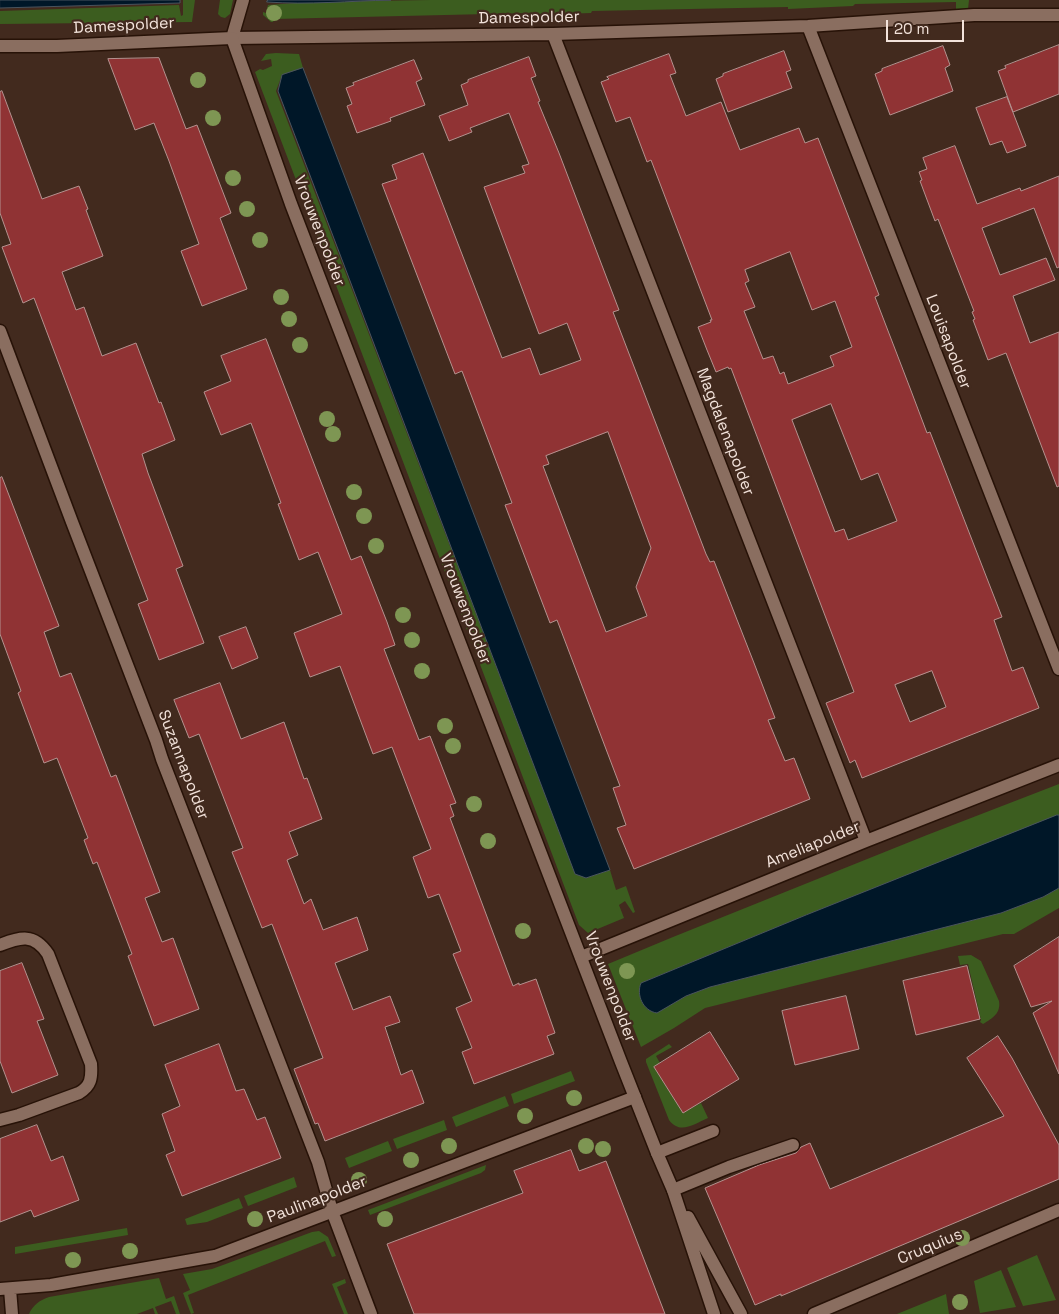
<!DOCTYPE html>
<html>
<head>
<meta charset="utf-8">
<style>
  body { margin:0 }
  #map { position:relative; width:1059px; height:1314px; overflow:hidden; background:#422a1e; font-family:"Space Grotesk",sans-serif }
  canvas { display:block }
  .scale { position:absolute; left:886px; top:20px; width:78px; height:22px; box-sizing:border-box; border:2px solid #f3e3db; border-top:0; padding-left:6px; font-size:15px; line-height:18px; white-space:nowrap; color:#f3e3db; -webkit-text-stroke:4px #422a1e; paint-order:stroke }
</style>
</head>
<body>
<div id="map">
<canvas width="1059" height="1314"></canvas>
<div class="scale">20 m</div>
</div>
<script>
const g = document.querySelector('canvas').getContext('2d');
g.lineJoin = 'round';
function fill(path, color) { g.fillStyle = color; g.fill(path, 'evenodd'); }
function trace(path, color, width, dash) { g.strokeStyle = color; g.lineWidth = width; g.lineCap = dash ? 'butt' : 'round'; g.setLineDash(dash || []); g.stroke(path); }
function drawText(font, color, halo, rows, align = 'center') {
  g.font = font + ' "Space Grotesk",sans-serif'; g.lineWidth = 4.5; g.setLineDash([]); g.textBaseline = 'middle'; g.strokeStyle = halo; g.fillStyle = color; for (const [text, x, y, turn = 0] of rows) {
    g.save(); g.translate(x, y); g.rotate((+turn || 0) * Math.PI / 180); g.textAlign = isNaN(turn) ? turn : align; if (halo) g.strokeText(text, 0, 0); g.fillText(text, 0, 0); g.restore();
  }
}
fill(new Path2D(`
  M183,0H195L192,22L0,24V11L179,5L181,16L183,15Z
  M220,0H233L230,14L225,18L221,17L218,14Z
  M430,0H969L968,9L963,12L956,14V2L855,4L853,6L788,9V7L592,11L591,13L533,15L531,13L274,19L273,22H271L263,15V12L266,13L268,5L309,2Z
  M276,53L299,54L303,68L282,75L276,91L575,873L586,877L610,870L616,890L626,886L635,912L633,913L625,901L619,905L624,918L588,933L579,925L255,72L260,69L263,70L272,66L271,59L261,61L266,54Z
  M1059,784V815L806,915L641,983C643,996 641,1006 653,1012C666,1009 675,1001 687,996C694,992 703,990 710,987L1001,913L1043,897L1059,888V908L1014,934H1003L983,939L705,1008L674,1028L641,1047L608,964L673,937L927,835Z
  M971,955L981,961L999,1001C1001,1013 993,1018 983,1024L980,1022L981,1020L968,964L960,965L958,956Z
  M669,1044L672,1047L656,1056L660,1063L654,1067L683,1113L701,1103L708,1118C694,1124 680,1135 669,1120L646,1062V1059Z
  M571,1071L575,1081L514,1104L511,1094Z
  M505,1096L509,1106L456,1127L452,1117Z
  M444,1120L447,1130L397,1149L393,1139Z
  M388,1141L392,1151L349,1168L345,1158Z
  M486,1165L485,1170L481,1173L370,1215L368,1210Z
  M294,1177L297,1187L248,1206L244,1196Z
  M239,1198L243,1208L207,1222L187,1225L185,1219Z
  M127,1228L128,1235L15,1254V1247Z
  M319,1231L328,1237L336,1256L332,1257L325,1241L188,1295L194,1313L191,1314L183,1293L190,1290L183,1274L212,1269L223,1265L312,1232Z
  M1037,1255L1056,1300L1023,1306L1007,1268Z
  M1001,1270L1016,1307L980,1313L974,1281Z
  M159,1278L166,1299L174,1296L180,1314H176L171,1301L155,1307L158,1314H155L153,1308L137,1314H29C33,1305 40,1300 49,1297Z
  M345,1279L346,1283L337,1287L348,1314H344L332,1284Z
  M946,1294L949,1314H897Z`), '#3c5d1f');
const water = new Path2D(`
  M0,0H180V3L0,8Z
  M268,0H391C350,1 308,5 267,2Z
  M303,68L610,870L586,878L575,874L278,91L282,75Z
  M1057,815H1059V888L1043,897L1001,913L710,987L686,996L657,1013C643,1011 636,995 641,983L806,915Z`);
fill(water, '#001728');
trace(water, '#49545e', 1);
const building = new Path2D(`
  M1059,45V94L1013,112L998,71L1006,68L1005,66Z
  M943,46L950,65L945,68L953,91L890,115L875,74L882,71V69Z
  M784,51L791,70L786,72L792,88L728,112L716,79L723,76V74Z
  M669,54L676,73L670,75L686,116L721,102L740,150L799,128L805,143L818,138L879,295L875,297L910,388L927,433L930,432L1002,617L994,620L1012,671L1023,667L1039,708L862,778L855,760L850,763L826,703L854,692L731,368L729,369L728,367L716,372L707,350L698,327L711,322L710,320H712L651,160L647,162L630,117L616,122L601,82L609,79L607,77ZM790,252L812,310L835,301L852,347L830,356L834,366L788,384L784,372L780,374L773,356L763,359L744,311L755,307L745,283L749,281L745,270ZM831,404L861,480L878,473L897,521L848,540L844,529L835,532L792,420ZM932,671L946,707L910,722L895,685Z
  M529,57L536,76L531,78L540,101L538,102L559,153L619,310L613,312L706,554L710,562L714,561L754,663L775,718L768,720L785,761L794,758L810,799L634,869L617,828L626,825L613,788L620,786L557,620L550,623L505,505L512,503L462,371L455,374L382,184L397,179L392,165L423,153L502,358L530,348L540,375L581,360L567,323L539,334L484,187L525,173L522,166L529,164L509,113L470,128L472,132L449,141L439,116L468,105L461,85L468,82V80ZM608,432L651,548L636,587L647,616L606,632L543,466L549,464L546,456Z
  M159,58L186,129L197,125L231,213L220,218L247,289L202,306L181,251L199,244L169,161L154,123L135,130L108,59Z
  M414,60L422,79L416,82L425,105L390,118L391,121L357,133L347,106L352,104L346,88L354,85L353,83Z
  M2,91L42,199L79,186L88,209L86,210L103,256L62,272L76,310L84,307L102,356L136,343L159,403L161,402L175,440L142,454L148,473L183,566L176,569L204,643L159,660L138,604L148,600L34,298L23,303L2,247L11,244L0,213V92Z
  M1007,97L1026,146L1007,153L1002,141L990,145L976,108Z
  M955,146L977,204L1020,188L1021,191L1059,176V267L1057,268L1034,208L982,228L1000,275L1046,258L1055,280L1013,296L1030,343L1059,332V486L1057,487L1006,353L988,360L973,320L975,319L972,312L974,311L938,219L935,221L920,181L922,180L919,172L927,169L923,158Z
  M266,339L351,560L361,556L387,622L395,645L384,649L419,740L430,736L456,803L450,805L454,816L450,818L513,986L519,983V985L536,979L555,1033L547,1036L554,1054L474,1084L462,1052L472,1048L456,1008L472,1001L453,954L461,951L439,894L428,898L413,857L431,849L392,747L373,754L340,666L310,677L294,633L342,614L318,552L299,560L278,504L281,503L251,423L221,435L204,392L231,381L221,356Z
  M2,477L59,626L44,632L60,677L71,673L111,777L116,775L160,892L145,898L162,942L173,938L199,1009L154,1026L128,956L132,954L97,862L93,864L84,840L88,838L57,758L44,763L18,693L21,691L0,634V478Z
  M246,627L258,658L232,669L219,637Z
  M220,683L241,739L284,722L304,779L307,778L322,819L289,832L298,855L287,860L304,904L311,899L323,930L357,917L368,950L335,963L353,1010L390,996L400,1022L385,1027L401,1075L412,1070L424,1103L325,1141L318,1123L315,1124L294,1069L323,1058L272,924L262,928L232,852L243,848L199,734L189,738L174,700Z
  M1059,937V1074L1033,1013L1052,1001L1031,1007L1014,966Z
  M22,963L44,1019L37,1021L58,1075L12,1093L0,1061V971Z
  M967,966L980,1019L916,1035L903,981Z
  M846,996L859,1049L795,1065L782,1011Z
  M710,1032L739,1079L683,1113L654,1067Z
  M998,1036L1012,1058L1059,1145V1179L781,1296V1294L755,1305L705,1188L759,1165L796,1153L801,1147L810,1143L830,1189L1004,1116L967,1058Z
  M219,1044L236,1091L244,1089L257,1120L265,1117L281,1158L182,1196L166,1155L175,1151L162,1114L180,1106L165,1065Z
  M37,1125L51,1161L63,1156L79,1200L34,1217L31,1210L0,1222V1139Z
  M571,1150L579,1171L606,1161L665,1314H414L387,1244L523,1193L514,1171Z`);
fill(building, '#903334');
trace(building, '#b4928f', 1);
const service = new Path2D(`
  M657,1153L713,1131
  M673,1190L729,1167L793,1145`);
const minor = new Path2D(`
  M808,26L1059,669
  M553,34L866,841
  M232,38L243,0
  M0,46H57L232,38L553,34L808,26L974,15H1059
  M0,331L72,522L156,740L162,759L318,1162L332,1211L371,1314
  M0,945C20,937 34,933 48,954L91,1064C92,1078 91,1086 79,1093L19,1115L0,1120
  M581,957L866,841L1059,765
  M0,1289L51,1285L215,1256L635,1097
  M10,1289L12,1314
  M814,1314L1059,1210`);
const tertiary = new Path2D(`
  M232,38L291,204L621,1062L657,1153L673,1190L714,1314
  M688,1217L741,1314`);
trace(service, '#271207', 15);
trace(minor, '#271207', 15);
trace(tertiary, '#271207', 15);
trace(service, '#8a6e60', 12);
trace(minor, '#8a6e60', 12);
trace(tertiary, '#8a6e60', 12);
g.fillStyle = '#7e9653';
for (const [x, y] of [
  [274,13],
  [198,80],
  [213,118],
  [233,178],
  [247,209],
  [260,240],
  [281,297],
  [289,319],
  [300,345],
  [327,419],
  [333,434],
  [354,492],
  [364,516],
  [376,546],
  [403,615],
  [412,640],
  [422,671],
  [445,726],
  [453,746],
  [474,804],
  [488,841],
  [523,931],
  [627,971],
  [574,1098],
  [525,1116],
  [449,1146],
  [586,1146],
  [603,1149],
  [411,1160],
  [359,1180],
  [255,1219],
  [385,1219],
  [962,1238],
  [130,1251],
  [73,1260],
  [960,1302]
]) { g.beginPath(); g.arc(x, y, 8, 0, 2 * Math.PI); g.fill(); }
drawText('16px', '#f3e3db', '#422a1e', [
  ["Damespolder",529,18,-1],
  ["Damespolder",124,26,-3],
  ["Vrouwenpolder",319,231,69],
  ["Louisapolder",948,342,69],
  ["Magdalenapolder",725,432,69],
  ["Vrouwenpolder",465,609,69],
  ["Suzannapolder",183,765,69],
  ["Ameliapolder",813,845,-22],
  ["Vrouwenpolder",610,987,69],
  ["Paulinapolder",317,1200,-21],
  ["Cruquius",930,1247,-23]
]);
</script>
</body>
</html>
